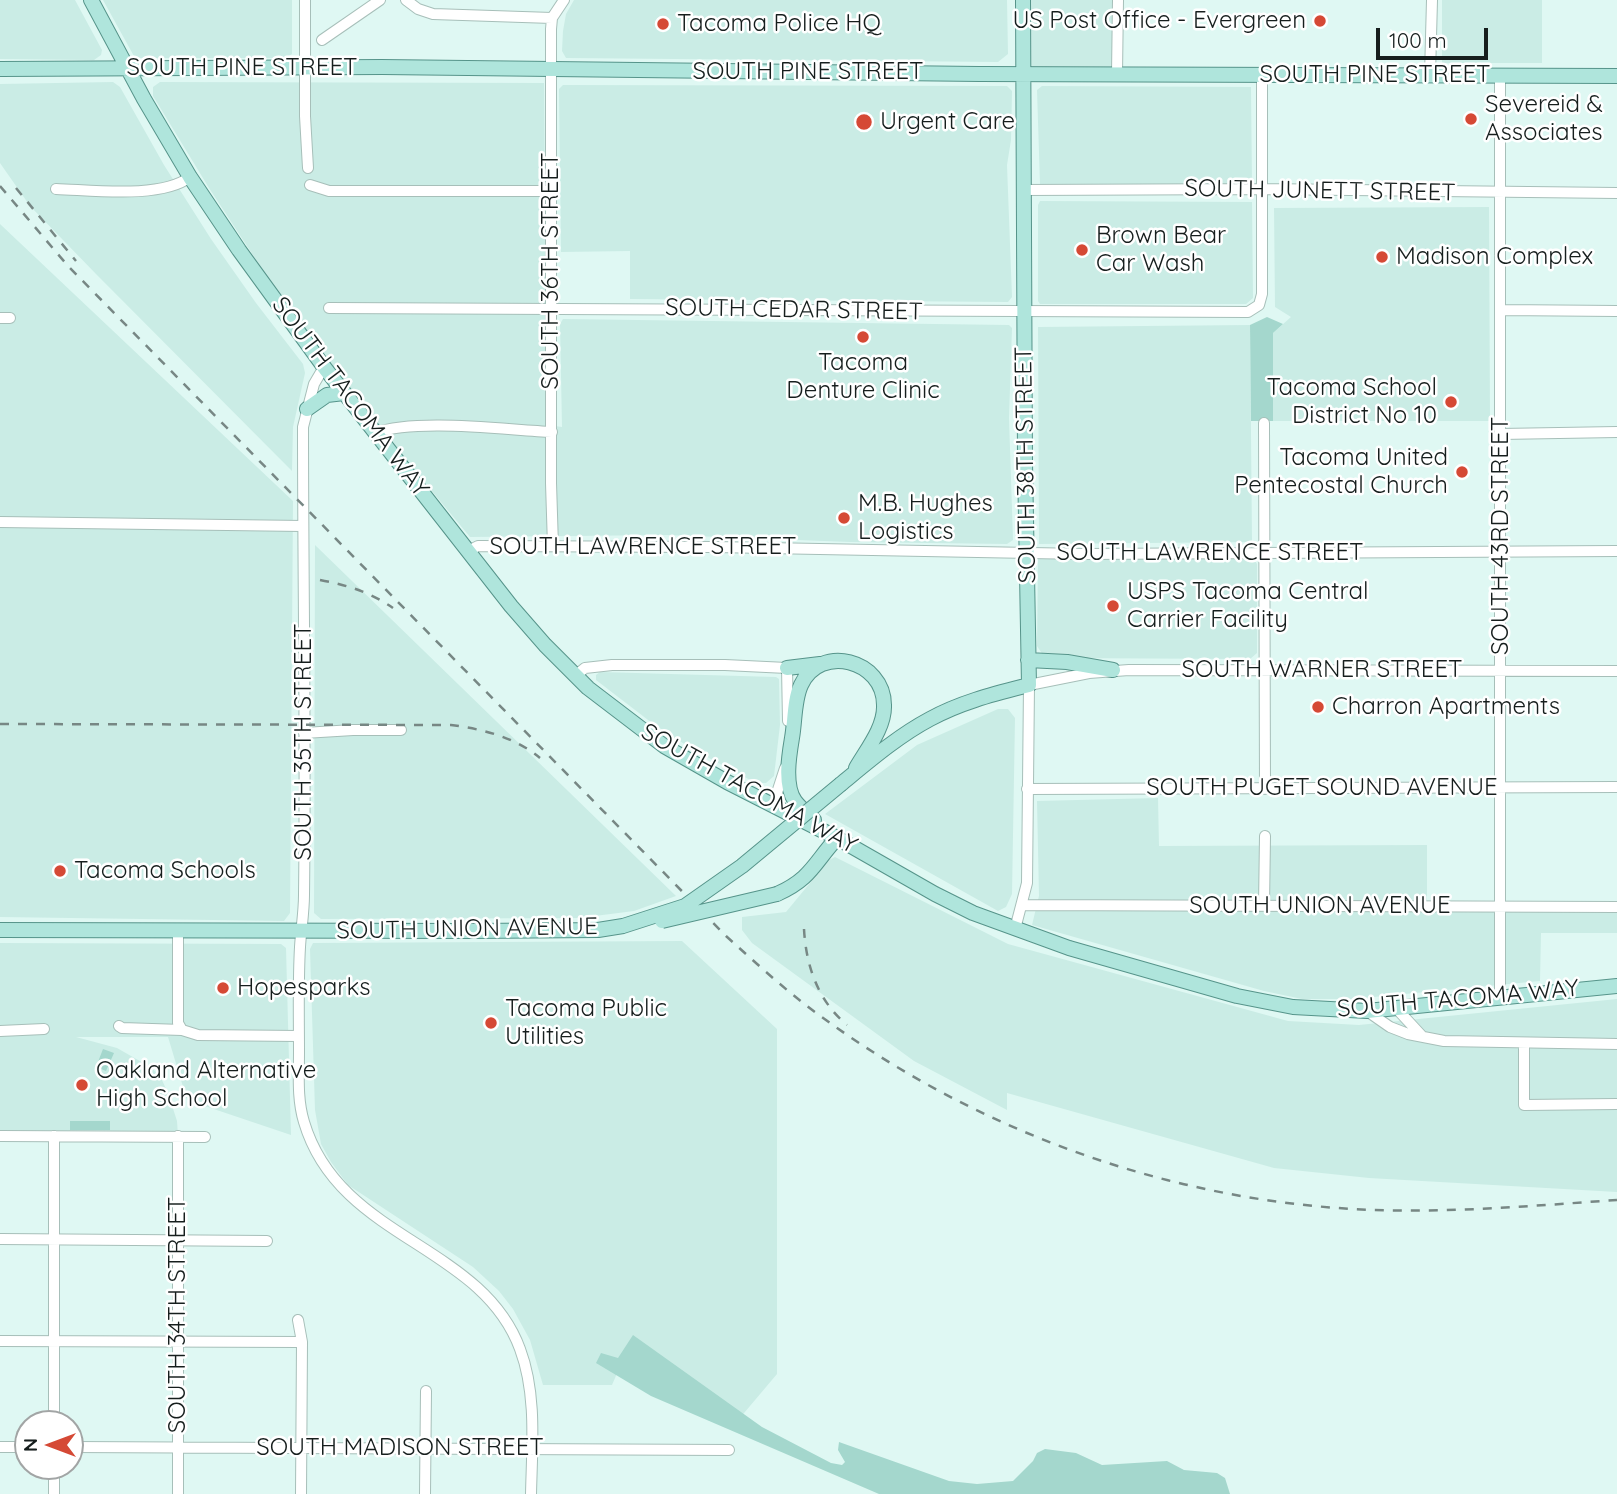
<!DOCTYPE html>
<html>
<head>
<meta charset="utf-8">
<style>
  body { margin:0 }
  #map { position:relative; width:1617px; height:1494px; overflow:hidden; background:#dff8f3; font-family:Quicksand,sans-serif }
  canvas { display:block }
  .north { position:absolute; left:14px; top:1410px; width:70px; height:70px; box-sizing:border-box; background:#fff; border:2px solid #a2a5a5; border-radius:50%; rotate:270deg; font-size:19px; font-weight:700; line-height:28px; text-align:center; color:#161e1d }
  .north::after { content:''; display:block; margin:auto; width:24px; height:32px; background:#d54935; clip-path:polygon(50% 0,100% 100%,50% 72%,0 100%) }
  .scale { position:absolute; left:1376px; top:28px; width:112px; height:32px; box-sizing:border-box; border:4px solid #161e1d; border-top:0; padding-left:9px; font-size:21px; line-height:24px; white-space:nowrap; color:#161e1d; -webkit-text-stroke:5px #fff; paint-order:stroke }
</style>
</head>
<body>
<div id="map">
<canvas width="1617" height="1494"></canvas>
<div class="north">N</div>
<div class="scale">100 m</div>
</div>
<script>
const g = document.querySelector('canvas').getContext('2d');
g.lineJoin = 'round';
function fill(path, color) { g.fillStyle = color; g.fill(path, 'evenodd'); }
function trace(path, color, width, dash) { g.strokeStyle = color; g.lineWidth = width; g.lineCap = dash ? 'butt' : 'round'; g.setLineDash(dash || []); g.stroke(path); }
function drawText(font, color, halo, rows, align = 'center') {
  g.font = font + ' Quicksand,sans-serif'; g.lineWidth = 5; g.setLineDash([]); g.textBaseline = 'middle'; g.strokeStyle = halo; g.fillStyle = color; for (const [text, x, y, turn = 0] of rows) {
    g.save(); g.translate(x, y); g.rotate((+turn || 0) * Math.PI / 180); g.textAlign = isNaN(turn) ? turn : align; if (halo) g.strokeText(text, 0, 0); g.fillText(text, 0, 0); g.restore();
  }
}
fill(new Path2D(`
  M0,0H75L102,50L101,55L94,60L0,59Z
  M103,0H292V54L286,58H135Z
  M574,0H1007L1008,54L998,62L566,58L562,51L563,31L566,14Z
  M1023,0H1118L1117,74H1024Z
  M1442,0H1542V63H1442Z
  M113,82L120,87L164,165L211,239L256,303L303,364L305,373L293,427L292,471L96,274L30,206L0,163V84Z
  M160,82L544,83L547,425L562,427L560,324L563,319L1009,325L1012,328L1009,418L1013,540L1007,544L850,542L667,535L470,537L362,407L266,275L209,188L153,96V87Z
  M563,85L1007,86L1012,91L1011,140L1007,165L1012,297L1008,302L630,299V251L561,252L559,89Z
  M1042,86L1251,87L1252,186L1040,184L1037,90Z
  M1040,201L1252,202L1253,298L1246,304H1040L1038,301V205Z
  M1489,207L1490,421H1273V333L1291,317L1275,307L1274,208Z
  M0,224L293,501L290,913L284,921L0,917Z
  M1250,325L1252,542L1039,544L1038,327Z
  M315,545L676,896L634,911L579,918L321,919L314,913Z
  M1038,556L1253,558L1257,564V653L1250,659L1049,658L1043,655L1037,646Z
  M600,672L776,677L779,679L780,725L774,776L766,783H756L692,749L652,723L596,680V675Z
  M998,709H1008L1015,718L1012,894L1006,907L998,911L825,814L917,745Z
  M1158,798L1159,846L1427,845V910L1617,913V933H1541L1540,981L1353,999H1302L1264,991L1032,925L1039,896L1037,801Z
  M835,857L1008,944L1288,1021L1359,1025L1617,999V1192L1369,1178L1274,1168L1007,1093V1110L914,1061L752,943L742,930V917L786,912L829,860Z
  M682,941L777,1029V1374L739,1419L633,1336L612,1385H543L530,1340L513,1309L499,1291L473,1267L348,1185L331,1162L321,1144L315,1110L310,949L313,943Z
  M0,943L281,944L286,948L291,1135L187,1100L168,1037H76L117,1048L152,1068L161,1078L168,1093L177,1121L178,1136H0Z`), '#caece5');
fill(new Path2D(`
  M1267,317L1283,324L1273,333V421H1251L1250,325Z
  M103,1049L114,1053L106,1071L96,1067Z
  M70,1121H110V1130H70Z
  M633,1335L762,1427L831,1463L842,1465L845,1462L838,1450L839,1442L949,1481L977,1484L1013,1481L1033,1461L1037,1453L1045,1449L1076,1453L1102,1465L1167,1461L1184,1470L1217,1473L1225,1478L1230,1494H879L651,1396L596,1363L601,1353L618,1358Z`), '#a4d7cd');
const minor = new Path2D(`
  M305,0V116L308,168
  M406,0L418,9L433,14L552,18
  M322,40L380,0
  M1117,74L1118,0
  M1430,75L1432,0
  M310,185L329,191H552
  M56,189C92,190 161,199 190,177
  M1023,190L1262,189L1617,193
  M329,308L1248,312L1259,305L1262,294V74
  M1500,310L1617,311
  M0,318H10
  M324,367L314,384L303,427C303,583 306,739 304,895C304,912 301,930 300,947C298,982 299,1017 299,1052C299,1076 297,1099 304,1122C339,1240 481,1243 520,1349C537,1394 532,1447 531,1494
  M1264,423L1265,789
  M375,433C417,418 505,430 552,432
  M1501,434L1617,432
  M0,522L303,526
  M553,546L551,483V29L552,18L564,0
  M468,551L478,546L714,547L1083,554L1617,551
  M575,676L585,668L612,665H725L787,668L788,721
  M304,733L353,730H401
  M1027,789L1617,787
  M773,805L785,768
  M1023,905L1617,907
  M1264,906L1265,836
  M1015,929L1027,883L1029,685L1089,673L1129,670L1617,671
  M178,931V1023L182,1030
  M1500,998V75
  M1396,1008L1421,1035
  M1367,1011L1390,1027L1408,1034L1444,1041L1617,1044
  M119,1026L122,1028L182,1030L198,1035L298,1036
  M0,1031L44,1029
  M1524,1043V1105L1617,1104
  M0,1136L205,1137
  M0,1239L267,1241
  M298,1320L302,1342L301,1494
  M0,1341L302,1342
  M54,1424V1136
  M0,1447H28
  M70,1447L729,1450
  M54,1494V1466
  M178,1494V1136
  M425,1494L426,1391`);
const major = new Path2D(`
  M91,0L144,99L190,177L239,250L324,367L511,606L545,645L588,688L664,746L727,782L837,838L935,894L973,913L1069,948L1237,996L1293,1007L1367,1011L1617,986
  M0,69L382,67L979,74L1617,76
  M307,409L327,395L344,393
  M1028,660L1067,662L1113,670
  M787,668L820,664
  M841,784C869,761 898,736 930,719C961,702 994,694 1029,685L1025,463L1023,0
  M814,820C808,814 800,808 795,801C784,785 789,756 792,738C795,721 794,700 801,685C820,643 884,660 884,705C885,727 867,749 856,768
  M777,894C811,879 814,863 837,838
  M0,930L472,931`);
trace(minor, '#a7bfb9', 12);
trace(major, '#56948a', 16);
trace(minor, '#fff', 10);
trace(major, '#afe5dc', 14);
trace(new Path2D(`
  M0,186L68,266L726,936C756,963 786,991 819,1015C974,1129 1161,1198 1353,1209C1441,1214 1529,1206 1617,1200
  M16,188L76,261
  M320,580C347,585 370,592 393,608
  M0,724L451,725C482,729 515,737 540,758
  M804,929C806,966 818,1001 847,1025`), '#778784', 2.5, [9, 9]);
const majorBridge = new Path2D(`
  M662,921L777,894
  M472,931L598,930L623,926L685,906L742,866L841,784`);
trace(majorBridge, '#56948a', 16, []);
trace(majorBridge, '#afe5dc', 14);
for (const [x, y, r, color] of [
  [1320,21,7,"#d54935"],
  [663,24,7,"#d54935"],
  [1471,119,7,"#d54935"],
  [864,122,9,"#d54935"],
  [1082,250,7,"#d54935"],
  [1382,257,7,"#d54935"],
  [863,337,7,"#d54935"],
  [1451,402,7,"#d54935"],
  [1462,472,7,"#d54935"],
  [844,518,7,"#d54935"],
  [1113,606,7,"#d54935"],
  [1318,707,7,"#d54935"],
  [60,871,7,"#d54935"],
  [223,988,7,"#d54935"],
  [491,1023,7,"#d54935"],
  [82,1085,7,"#d54935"]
]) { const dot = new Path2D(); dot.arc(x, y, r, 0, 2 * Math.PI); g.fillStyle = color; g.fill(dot); trace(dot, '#fff', 2.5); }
drawText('24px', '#161e1d', '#fff', [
  ["US Post Office - Evergreen",1306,21,"right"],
  ["Tacoma Police HQ",677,24],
  ["Severeid &",1485,105],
  ["Associates",1485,133],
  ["Urgent Care",880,122],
  ["Brown Bear",1096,236],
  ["Car Wash",1096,264],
  ["Madison Complex",1396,257],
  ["Tacoma",863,363,"center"],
  ["Denture Clinic",863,391,"center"],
  ["Tacoma School",1437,388,"right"],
  ["District No 10",1437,416,"right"],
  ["Tacoma United",1448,458,"right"],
  ["Pentecostal Church",1448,486,"right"],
  ["M.B. Hughes",858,504],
  ["Logistics",858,532],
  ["USPS Tacoma Central",1127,592],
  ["Carrier Facility",1127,620],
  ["Charron Apartments",1332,707],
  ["Tacoma Schools",74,871],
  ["Hopesparks",237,988],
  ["Tacoma Public",505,1009],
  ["Utilities",505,1037],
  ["Oakland Alternative",96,1071],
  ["High School",96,1099]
], 'left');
drawText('24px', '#161e1d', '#fff', [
  ["SOUTH PINE STREET",242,68],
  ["SOUTH PINE STREET",808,72],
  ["SOUTH PINE STREET",1375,75],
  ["SOUTH JUNETT STREET",1320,191,1],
  ["SOUTH 36TH STREET",551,271,-90],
  ["SOUTH CEDAR STREET",794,310,1],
  ["SOUTH TACOMA WAY",350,397,53],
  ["SOUTH 38TH STREET",1026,465,-91],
  ["SOUTH 43RD STREET",1501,536,-90],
  ["SOUTH LAWRENCE STREET",643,547],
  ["SOUTH LAWRENCE STREET",1210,553],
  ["SOUTH WARNER STREET",1322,670],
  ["SOUTH 35TH STREET",304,742,-90],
  ["SOUTH PUGET SOUND AVENUE",1322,788],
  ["SOUTH TACOMA WAY",749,789,29],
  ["SOUTH UNION AVENUE",1320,906],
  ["SOUTH UNION AVENUE",467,929,-1],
  ["SOUTH TACOMA WAY",1458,999,-5],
  ["SOUTH 34TH STREET",178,1315,-90],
  ["SOUTH MADISON STREET",400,1448]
]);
</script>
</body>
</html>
